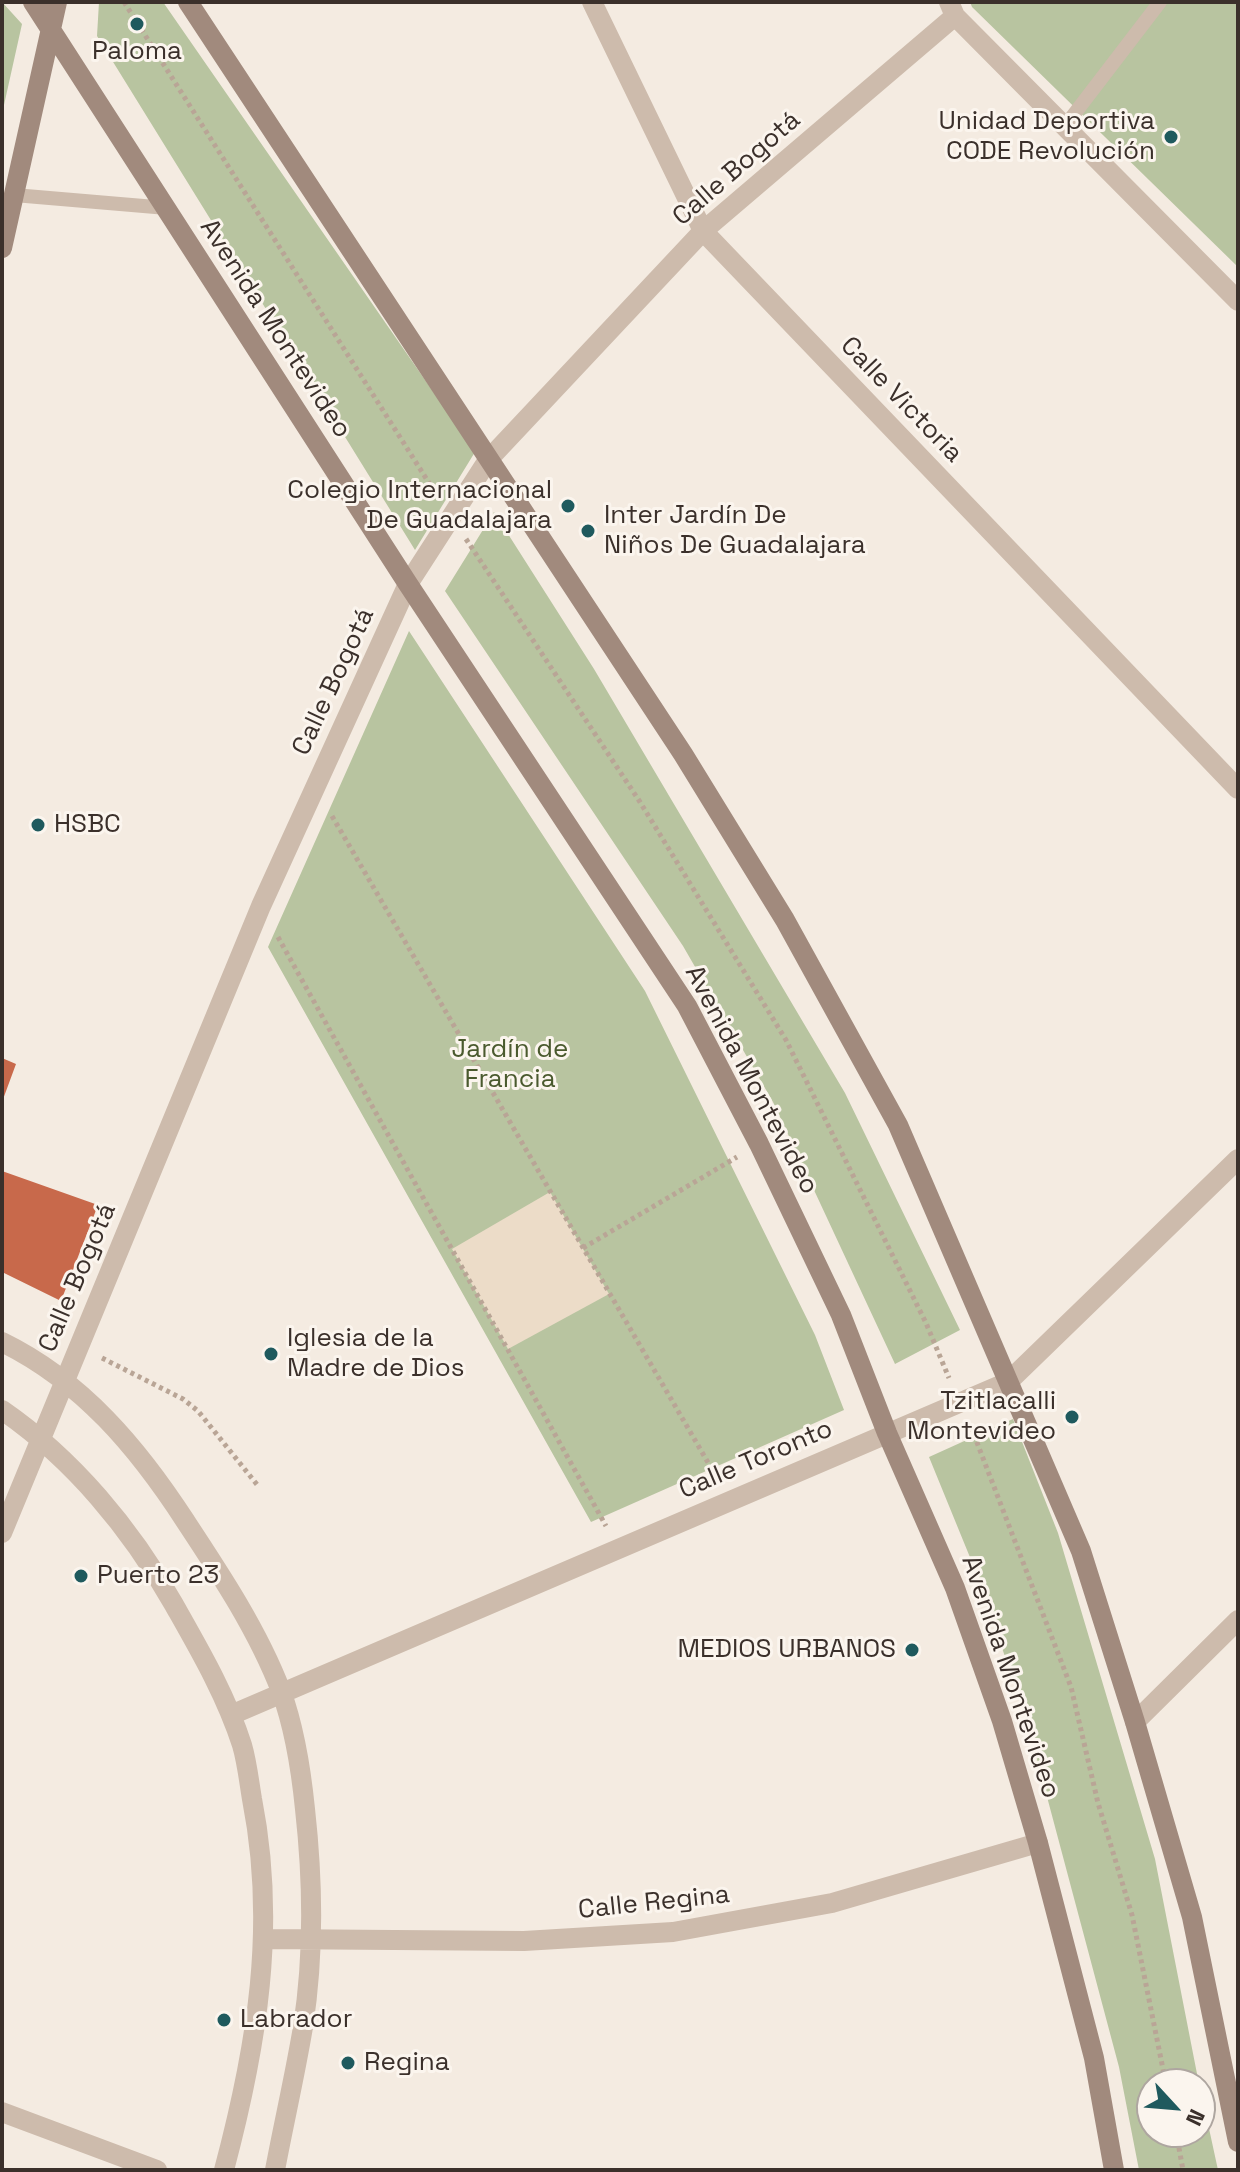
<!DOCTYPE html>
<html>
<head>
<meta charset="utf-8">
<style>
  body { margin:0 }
  #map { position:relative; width:1240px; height:2172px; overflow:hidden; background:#f4ebe1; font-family:"Space Grotesk",sans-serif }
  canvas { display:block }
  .frame { position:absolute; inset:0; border:4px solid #3b302b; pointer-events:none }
  .north { position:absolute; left:1136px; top:2068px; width:80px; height:80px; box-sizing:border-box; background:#fbf5ee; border:2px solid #aea6a0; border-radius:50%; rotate:116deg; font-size:22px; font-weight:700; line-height:32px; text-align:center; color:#3b302b }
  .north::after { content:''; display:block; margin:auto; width:28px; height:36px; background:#1f5a5e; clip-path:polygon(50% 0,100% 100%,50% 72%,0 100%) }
</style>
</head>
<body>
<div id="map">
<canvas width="1240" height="2172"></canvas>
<div class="frame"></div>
<div class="north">N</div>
</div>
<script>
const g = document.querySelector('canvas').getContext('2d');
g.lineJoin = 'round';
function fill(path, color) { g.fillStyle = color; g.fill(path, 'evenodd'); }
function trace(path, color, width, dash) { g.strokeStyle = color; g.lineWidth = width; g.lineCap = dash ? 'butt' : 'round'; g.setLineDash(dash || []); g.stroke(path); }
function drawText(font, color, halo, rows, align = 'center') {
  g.font = font + ' "Space Grotesk",sans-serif'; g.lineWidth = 6; g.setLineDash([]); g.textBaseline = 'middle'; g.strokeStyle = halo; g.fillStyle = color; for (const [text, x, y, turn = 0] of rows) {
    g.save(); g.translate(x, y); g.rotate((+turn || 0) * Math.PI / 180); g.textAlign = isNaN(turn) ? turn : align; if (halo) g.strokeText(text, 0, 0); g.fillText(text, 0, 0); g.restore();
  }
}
fill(new Path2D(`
  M2,2L22,24L2,114Z
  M99,2H163L475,452L415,550L97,36Z
  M970,2H1238V267L972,7Z
  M494,512L594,669L845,1093L960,1330L895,1364L773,1102L683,946L445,591Z
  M409,631L645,991L815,1335L844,1410L591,1522L268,947Z
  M1013,1419L1058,1533L1155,1859L1199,2084H1152V2132H1200V2087L1218,2170H1139L1119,2067L1026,1718L976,1572L929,1457Z`), '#b8c4a0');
fill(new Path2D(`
  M550,1192L609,1294L508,1349L452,1249Z`), '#ecdcc8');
fill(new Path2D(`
  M2,1058L16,1064L2,1102Z
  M2,1171L98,1205L61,1301L2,1272Z`), '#c8694b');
trace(new Path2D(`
  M124,2L436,494
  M466,539L640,802L786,1040L926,1323L949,1378
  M332,816L717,1478
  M278,937L606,1526
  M583,1248L737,1157
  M102,1358L183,1399L198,1411L259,1487
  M971,1427L1071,1687L1098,1803L1132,1915L1166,2084
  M1176,2132L1183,2170`), '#b9a596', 5, [4, 4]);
trace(new Path2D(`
  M1065,126L1160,2
  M14,195L167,208`), '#cdbbac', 14);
trace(new Path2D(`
  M592,2L703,231L1238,789
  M949,2L955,16L1238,301
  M2,1342C82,1381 138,1448 186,1522C221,1575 258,1631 281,1691C295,1729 301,1769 305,1809C313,1881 314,1956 303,2027C295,2075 284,2122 275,2170
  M2,1410C73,1459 131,1529 173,1603C199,1649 226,1695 242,1745C247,1762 249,1781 252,1799C277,1926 257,2046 224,2170
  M2,1533L261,906L408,584L488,460L703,231L955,16
  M231,1715L1008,1382L1238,1159
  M1135,1722L1238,1620
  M265,1939L524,1941L673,1932L832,1903L1038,1843
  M2,2112L157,2170`), '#cdbbac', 20);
trace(new Path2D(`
  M33,2L408,584L687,1006L759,1144L841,1315L887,1433L955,1588L1002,1721L1038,1843L1094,2058L1114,2170
  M188,2L683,754L785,920L898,1125L1081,1551L1135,1722L1192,1917L1238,2142
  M2,248L57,2`), '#a18a7d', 20);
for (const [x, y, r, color] of [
  [137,24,8,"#1f5a5e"],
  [1171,137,8,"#1f5a5e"],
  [568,506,8,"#1f5a5e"],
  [588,531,8,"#1f5a5e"],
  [38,825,8,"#1f5a5e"],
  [271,1354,8,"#1f5a5e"],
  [1072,1417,8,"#1f5a5e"],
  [81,1576,8,"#1f5a5e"],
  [912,1650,8,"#1f5a5e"],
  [224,2020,8,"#1f5a5e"],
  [348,2063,8,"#1f5a5e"]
]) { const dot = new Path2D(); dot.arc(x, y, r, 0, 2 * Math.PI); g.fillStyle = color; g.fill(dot); trace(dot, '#fbf5ee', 3); }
drawText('26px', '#3b302b', '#fbf5ee', [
  ["Paloma",137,52,"center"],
  ["Unidad Deportiva",1155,122,"right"],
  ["CODE Revolución",1155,152,"right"],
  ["Colegio Internacional",552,491,"right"],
  ["De Guadalajara",552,521,"right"],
  ["Inter Jardín De",604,516],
  ["Niños De Guadalajara",604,546],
  ["HSBC",54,825],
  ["Iglesia de la",287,1339],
  ["Madre de Dios",287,1369],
  ["Tzitlacalli",1056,1402,"right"],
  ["Montevideo",1056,1432,"right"],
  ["Puerto 23",97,1576],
  ["MEDIOS URBANOS",896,1650,"right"],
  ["Labrador",240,2020],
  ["Regina",364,2063]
], 'left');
drawText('26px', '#3b302b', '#fbf5ee', [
  ["Calle Bogotá",737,169,-41],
  ["Avenida Montevideo",275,329,57],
  ["Calle Victoria",901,400,46],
  ["Calle Bogotá",334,682,-65],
  ["Avenida Montevideo",751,1080,62],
  ["Calle Bogotá",78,1278,-67],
  ["Calle Toronto",756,1460,-23],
  ["Avenida Montevideo",1010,1677,71],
  ["Calle Regina",654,1903,-6]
]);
drawText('26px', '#4a5a2e', '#fbf5ee', [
  ["Jardín de",510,1050],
  ["Francia",510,1080]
]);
</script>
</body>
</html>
